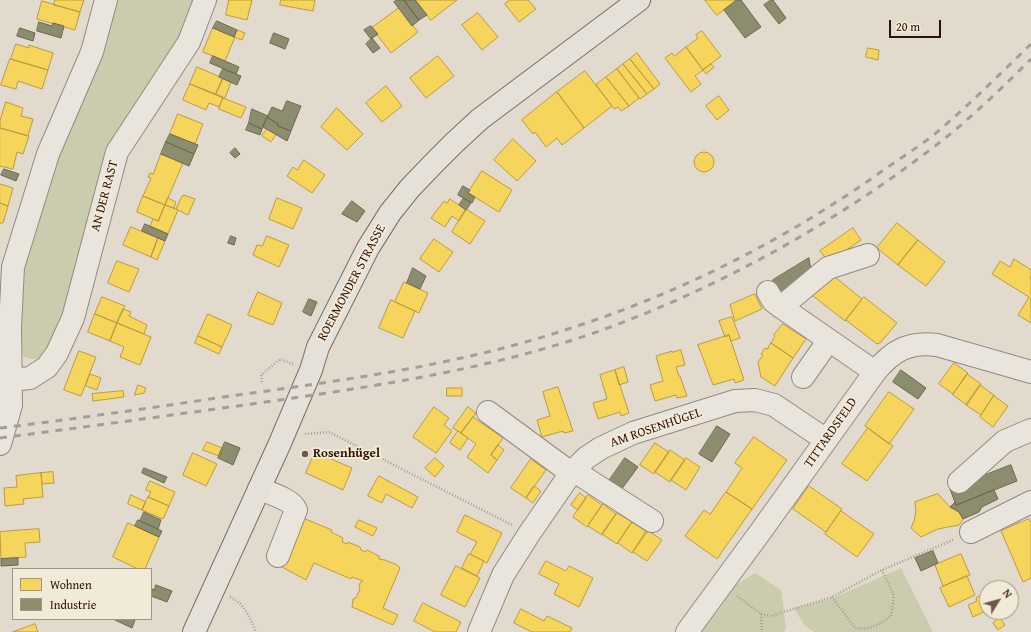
<!DOCTYPE html>
<html>
<head>
<meta charset="utf-8">
<style>
  body { margin:0 }
  #map { position:relative; width:1031px; height:632px; overflow:hidden; background:#e2dacc; font-family:"Gentium Book Plus",serif }
  canvas { display:block }
  .legend { position:absolute; left:12px; top:568px; width:140px; height:52px; box-sizing:border-box; background:#f2ead8; border:1px solid #a49483; margin:0; padding:5px 7px; list-style:none; font-size:12px; color:#301204 }
  .legend li { display:flex; align-items:center; gap:8px; height:20px }
  .legend b { width:20px; border:1px solid #a49483 }
  .north { position:absolute; left:979px; top:580px; width:40px; height:40px; box-sizing:border-box; background:#f2ead8; border:1px solid #a49483; border-radius:50%; rotate:53deg; font-size:11px; font-weight:700; line-height:16px; text-align:center; color:#301204 }
  .north::after { content:''; display:block; margin:auto; width:14px; height:18px; background:#6e584a; clip-path:polygon(50% 0,100% 100%,50% 72%,0 100%) }
  .scale { position:absolute; left:889px; top:20px; width:52px; height:18px; box-sizing:border-box; border:2px solid #301204; border-top:0; padding-left:5px; font-size:12px; line-height:14px; white-space:nowrap; color:#301204; -webkit-text-stroke:3px #f2ead8; paint-order:stroke }
</style>
</head>
<body>
<div id="map">
<canvas width="1031" height="632"></canvas>
<ul class="legend">
<li><b style="height:11px;background:#f6d55c"></b>Wohnen</li>
<li><b style="height:11px;background:#8c8c6e"></b>Industrie</li>
</ul>
<div class="north">N</div>
<div class="scale">20 m</div>
</div>
<script>
const g = document.querySelector('canvas').getContext('2d');
g.lineJoin = 'round';
function fill(path, color) { g.fillStyle = color; g.fill(path, 'evenodd'); }
function trace(path, color, width, dash) { g.strokeStyle = color; g.lineWidth = width; g.lineCap = dash ? 'butt' : 'round'; g.setLineDash(dash || []); g.stroke(path); }
function drawText(font, color, halo, rows, align = 'center') {
  g.font = font + ' "Gentium Book Plus",serif'; g.lineWidth = 4; g.setLineDash([]); g.textBaseline = 'middle'; g.strokeStyle = halo; g.fillStyle = color; for (const [text, x, y, turn = 0] of rows) {
    g.save(); g.translate(x, y); g.rotate((+turn || 0) * Math.PI / 180); g.textAlign = isNaN(turn) ? turn : align; if (halo) g.strokeText(text, 0, 0); g.fillText(text, 0, 0); g.restore();
  }
}
fill(new Path2D(`
  M114,0H194L180,37L108,151L65,312L43,357C33,360 28,360 20,354L19,266Z
  M901,568L933,632H814L804,625L794,608L833,598Z
  M755,573L781,590L786,628L784,632H701L722,606L733,587Z`), '#caccad');
const homes = new Path2D(`
  M55,0H84L80,12L54,5Z
  M229,0H252L247,20L226,15Z
  M281,0H315L313,11L280,5Z
  M416,0H457L431,20Z
  M510,0H528L536,9L519,22L505,4Z
  M705,0H737L717,15Z
  M42,1L80,12L75,30L37,19Z
  M399,8L418,32L391,53L372,28Z
  M478,13L498,37L482,50L462,25Z
  M213,28L235,37L225,61L203,52Z
  M237,30L245,33L242,40L234,37Z
  M702,31L721,56L703,70L686,47L698,38L696,35Z
  M16,44L29,48V45L53,53L48,70L11,59Z
  M686,47L703,70L695,76L701,84L691,92L665,58L672,53L674,56Z
  M868,48L879,50L878,60L866,57Z
  M637,53L660,84L654,89L630,59Z
  M438,56L454,76L426,98L410,78Z
  M10,59L48,70L42,89L18,81L16,89L1,85Z
  M630,59L654,89L647,94L623,64Z
  M623,64L647,94L640,99L617,69Z
  M711,64L714,67L706,74L703,70Z
  M197,67L223,78L216,94L190,84Z
  M617,69L639,98L629,106L606,77Z
  M585,71L612,106L584,128L557,92Z
  M606,77L629,106L621,111L618,107L614,109L596,85Z
  M223,78L231,82L225,98L216,94Z
  M190,84L223,98L219,107L209,103L206,110L183,100Z
  M386,86L402,106L382,122L366,103Z
  M557,92L584,128L562,145L557,138L546,147L535,132L533,134L522,120Z
  M719,96L729,110L717,120L706,106Z
  M223,98L246,107L241,118L219,109Z
  M6,102L23,108L21,116L33,119L28,136L0,128V121Z
  M337,108L363,134L347,150L321,127Z
  M178,114L203,124L195,144L170,134Z
  M0,128L29,136L23,154L17,152L13,169L0,166Z
  M267,129L276,134L271,142L262,136Z
  M513,139L536,161L517,181L494,160Z
  M694 162a10 10 0 1 1 20 0a10 10 0 1 1-20 0Z
  M161,154L183,163L165,205L143,196L151,178L148,177L150,173L153,174Z
  M304,160L325,175L312,193L287,176L293,167L297,170Z
  M482,171L512,190L499,212L468,193Z
  M0,184L13,188L8,206L0,203Z
  M184,195L195,199L188,215L176,209L182,196H184Z
  M143,196L165,205L158,221L137,212Z
  M168,198L176,202L174,208L165,205Z
  M277,198L302,208L293,229L269,219Z
  M450,199L466,210L459,221L452,216L445,227L431,218L444,201L447,203Z
  M0,203L8,206L3,223H0Z
  M165,205L178,210L168,234L150,226L153,219L158,221Z
  M466,209L485,221L470,244L452,232Z
  M897,223L918,240L898,265L877,248Z
  M131,227L158,238L151,257L123,245Z
  M853,228L861,240L829,262L820,251Z
  M267,236L289,245L279,267L253,255L257,245L262,246Z
  M158,238L165,241L157,260L151,257Z
  M434,239L453,252L439,272L420,259Z
  M918,240L945,262L926,286L898,265Z
  M1014,259L1031,270V276L1030,279H1031V323L1018,315L1029,297L992,274L1000,261L1010,267Z
  M117,261L139,269L129,292L108,283Z
  M830,273L862,299L845,321L813,296Z
  M404,282L428,293L419,313L395,302Z
  M258,292L282,303L273,325L248,315Z
  M755,294L762,309L735,321L730,305Z
  M102,297L125,306L117,323L95,314Z
  M864,297L897,323L880,343L877,344L846,320Z
  M391,300L415,311L403,338L379,328Z
  M123,309L131,312L129,316L147,325L144,334L117,323Z
  M95,314L117,323L110,341L88,332Z
  M208,314L232,325L222,347L198,336Z
  M732,317L740,338L731,341L729,335L725,337L719,321Z
  M117,323L151,337L140,365L120,357L124,347L110,341Z
  M783,324L806,339L793,358L771,343L775,336L774,335Z
  M729,335L744,380L735,383L734,379L713,385L698,345Z
  M198,336L222,347L219,354L195,343Z
  M771,343L793,358L775,386L761,377L758,362L763,355L761,354L765,348L767,349Z
  M681,350L685,365L676,367L679,376H680L687,396L677,398L676,395L655,401L650,385L663,381L656,356L672,351V352Z
  M79,351L96,357L81,396L64,390Z
  M954,363L968,373L953,394L939,384Z
  M624,367L628,382L619,385L615,370Z
  M615,370L629,413L621,416L620,412L598,419L593,403L607,399L600,375Z
  M90,374L101,378L97,390L86,386Z
  M967,374L981,384L967,405L953,395Z
  M138,385L146,388L144,393L135,395Z
  M980,385L994,395L981,415L966,405Z
  M558,387L573,431L564,433L563,431L542,437L537,420L550,416L543,392Z
  M447,388H462V396H447Z
  M123,391L124,397L93,401L92,394Z
  M889,392L914,409L889,444L865,426Z
  M994,396L1008,406L993,427L980,417Z
  M434,407L449,418L444,425L452,431L436,453L413,437Z
  M468,407L476,413L461,433L453,428Z
  M473,417L503,438L491,455L497,460L488,473L467,457L476,444L461,433Z
  M868,428L893,446L867,481L842,464Z
  M458,431L468,438L460,450L450,443Z
  M754,437L787,460L752,509L726,492L742,468L735,463Z
  M207,442L222,448L219,456L203,450Z
  M655,443L669,452L654,474L640,465Z
  M498,445L504,450L497,460L491,455Z
  M670,450L685,460L670,482L655,472Z
  M315,452L352,468L343,490L306,473Z
  M193,453L217,464L206,486L183,475Z
  M435,458L444,466L435,477L425,468Z
  M686,458L700,467L686,490L671,480Z
  M531,459L546,470L526,498L511,488Z
  M53,472L54,483L42,484L41,473Z
  M41,473L43,497L23,499L24,504L5,506L4,488L17,487L16,476Z
  M379,476L418,497L412,508L386,494L382,503L368,496Z
  M150,481L175,492L169,506L148,497L151,492L146,490Z
  M534,486L541,491L533,503L526,498Z
  M809,486L842,509L826,532L793,509Z
  M726,492L752,509L717,559L685,536L704,510L710,514Z
  M580,493L586,498L578,510L571,505Z
  M938,494L950,507L959,512L963,519L959,525L938,529L921,537L911,528L914,521L916,511L915,502Z
  M131,495L146,502L142,510L128,504Z
  M588,495L602,505L587,527L573,517Z
  M148,497L169,506L163,519L142,510Z
  M603,504L616,514L602,535L588,526Z
  M841,511L874,534L857,557L825,534Z
  M617,513L632,522L617,544L602,534Z
  M465,515L502,533L487,563L470,554L477,542L457,532Z
  M303,518L332,530L331,532L343,538L342,542L347,544L348,542L360,547L361,550L365,552L367,550L379,556V559L384,560H385L397,565L400,568L383,608L398,615L393,625L352,607L353,599L356,598L360,589L359,586L360,583L363,581L352,577L351,579L314,563L306,580L282,567Z
  M1029,519L1031,523V578L1023,582L1001,531Z
  M359,520L377,528L373,536L355,527Z
  M632,522L647,532L632,553L618,543Z
  M128,523L159,537L145,569H138L113,557Z
  M39,529L40,542L25,543L26,557L1,559L0,532Z
  M647,530L662,540L647,561L633,552Z
  M469,554L484,561L477,576L462,568Z
  M961,554L970,575L943,586L935,565Z
  M546,561L566,571L569,566L593,578L579,607L554,594L559,584L539,574Z
  M456,566L480,578L465,607L441,595Z
  M967,576L975,595L949,607L940,588Z
  M987,593V610L973,617L968,605L977,601L976,598Z
  M423,603L461,622L456,632H435L414,621Z
  M521,609L544,621L547,616L572,628L570,632H532L514,623Z
  M1000,618L1005,625L998,630L993,623Z
  M35,624L38,632H13Z`);
fill(homes, '#f6d55c');
trace(homes, '#bb9a42', 1);
const industry = new Path2D(`
  M397,0H404L419,20L412,26L394,2Z
  M404,0H415L427,15L419,20Z
  M737,0H741L761,27L745,38L724,10Z
  M771,0H773L786,18L779,24L764,5Z
  M217,21L237,30L234,37L213,28Z
  M39,22L52,26L53,23L64,26L61,38L37,31Z
  M371,26L378,34L371,39L364,30Z
  M20,28L35,33L33,41L17,36Z
  M274,33L289,39L285,49L270,43Z
  M372,38L380,48L373,53L366,44Z
  M213,56L239,67L236,74L210,63Z
  M223,69L241,76L237,85L219,77Z
  M287,101L301,106L291,131L278,126V124L267,117L272,107L282,111Z
  M252,109L268,116L262,129L249,123Z
  M267,117L278,124V126L291,131L287,141L263,127Z
  M249,123L262,129L260,135L246,130Z
  M170,134L198,145L194,154L166,142Z
  M166,142L194,154L189,166L161,154Z
  M235,148L240,154L235,158L230,153Z
  M4,169L19,174L16,181L1,175Z
  M463,186L470,190L468,193L475,197L472,203L458,195Z
  M464,198L471,203L466,210L459,205Z
  M352,201L365,211L357,222L342,214Z
  M145,224L168,234L165,241L142,231Z
  M231,236L236,238L234,245L228,243Z
  M809,258L812,277L776,297L773,280Z
  M413,268L426,276L420,289L407,283Z
  M309,299L317,302L311,316L303,312Z
  M901,370L926,388L918,399L893,382Z
  M717,426L730,434L712,462L699,454Z
  M225,442L240,448L233,465L218,458Z
  M625,458L638,467L618,494L606,485Z
  M1011,465L1017,481L956,505L950,489Z
  M144,468L167,477L164,483L142,473Z
  M994,490L998,499L982,507L979,512L963,519L959,512L950,507L955,502L956,505Z
  M144,512L161,520L158,529L140,521Z
  M138,520L162,531L159,537L135,526Z
  M933,551L938,563L921,571L915,558Z
  M18,558V565L1,566V559Z
  M156,585L172,591L167,602L151,596V588L154,590Z
  M116,619H132L135,620L132,628L115,620Z`);
fill(industry, '#8c8c6e');
trace(industry, '#70674e', 1);
const minor = new Path2D(`
  M768,292L773,301L781,307L875,372
  M781,307L828,268L868,255
  M803,377L829,340
  M11,380L30,378L47,367L57,353L73,318L117,152L189,42L205,0
  M488,412L571,473
  M0,444L11,405L10,328L13,267L48,154L92,52L106,0
  M574,470L585,478L652,521
  M959,482L1005,441L1031,430
  M259,489C269,493 292,499 296,510L278,556
  M971,532L1031,502
  M479,632L503,575L529,534L571,473L586,458L601,448L633,433L735,401L755,400L774,405L826,440
  M687,632L761,531L875,372C892,351 909,341 937,345L1031,372`);
const major = new Path2D(`
  M194,632L280,443L311,370L318,347L368,248L390,213L410,188L434,163L454,143L480,119L639,0`);
trace(minor, '#928a80', 24);
trace(major, '#786f66', 24);
trace(new Path2D(`
  M262,382L261,375L280,359L293,364
  M305,434L329,432L512,525
  M737,596L761,614L771,616L832,597L882,570L953,540
  M230,597C245,604 250,618 256,632
  M832,597L855,628C870,631 880,624 891,616L894,596L882,570
  M761,614L762,632`), '#a49e97', 2.5, [1, 2]);
trace(minor, '#e9e5dd', 22);
trace(major, '#e5e0d8', 22);
trace(new Path2D(`
  M0,428C84,418 168,405 252,393C359,378 466,363 568,329C681,293 789,238 885,169C902,157 920,146 936,133C969,105 1000,74 1031,44
  M0,438C93,426 187,413 280,400C389,384 500,367 605,329C725,285 838,221 939,143C972,117 1002,88 1031,59`), '#a49e97', 3, [7, 7]);
for (const [x, y, r, color] of [
  [305,454,4,"#6e584a"]
]) { const dot = new Path2D(); dot.arc(x, y, r, 0, 2 * Math.PI); g.fillStyle = color; g.fill(dot); trace(dot, '#f2ead8', 1.5); }
drawText('13px', '#301204', '#f2ead8', [
  ["AN DER RAST",105,196,-75],
  ["ROERMONDER STRASSE",352,283,-62],
  ["AM ROSENHÜGEL",656,428,-19],
  ["TITTARDSFELD",831,433,-55]
]);
drawText('bold 13px', '#301204', '#f2ead8', [
  ["Rosenhügel",313,454]
], 'left');
</script>
</body>
</html>
